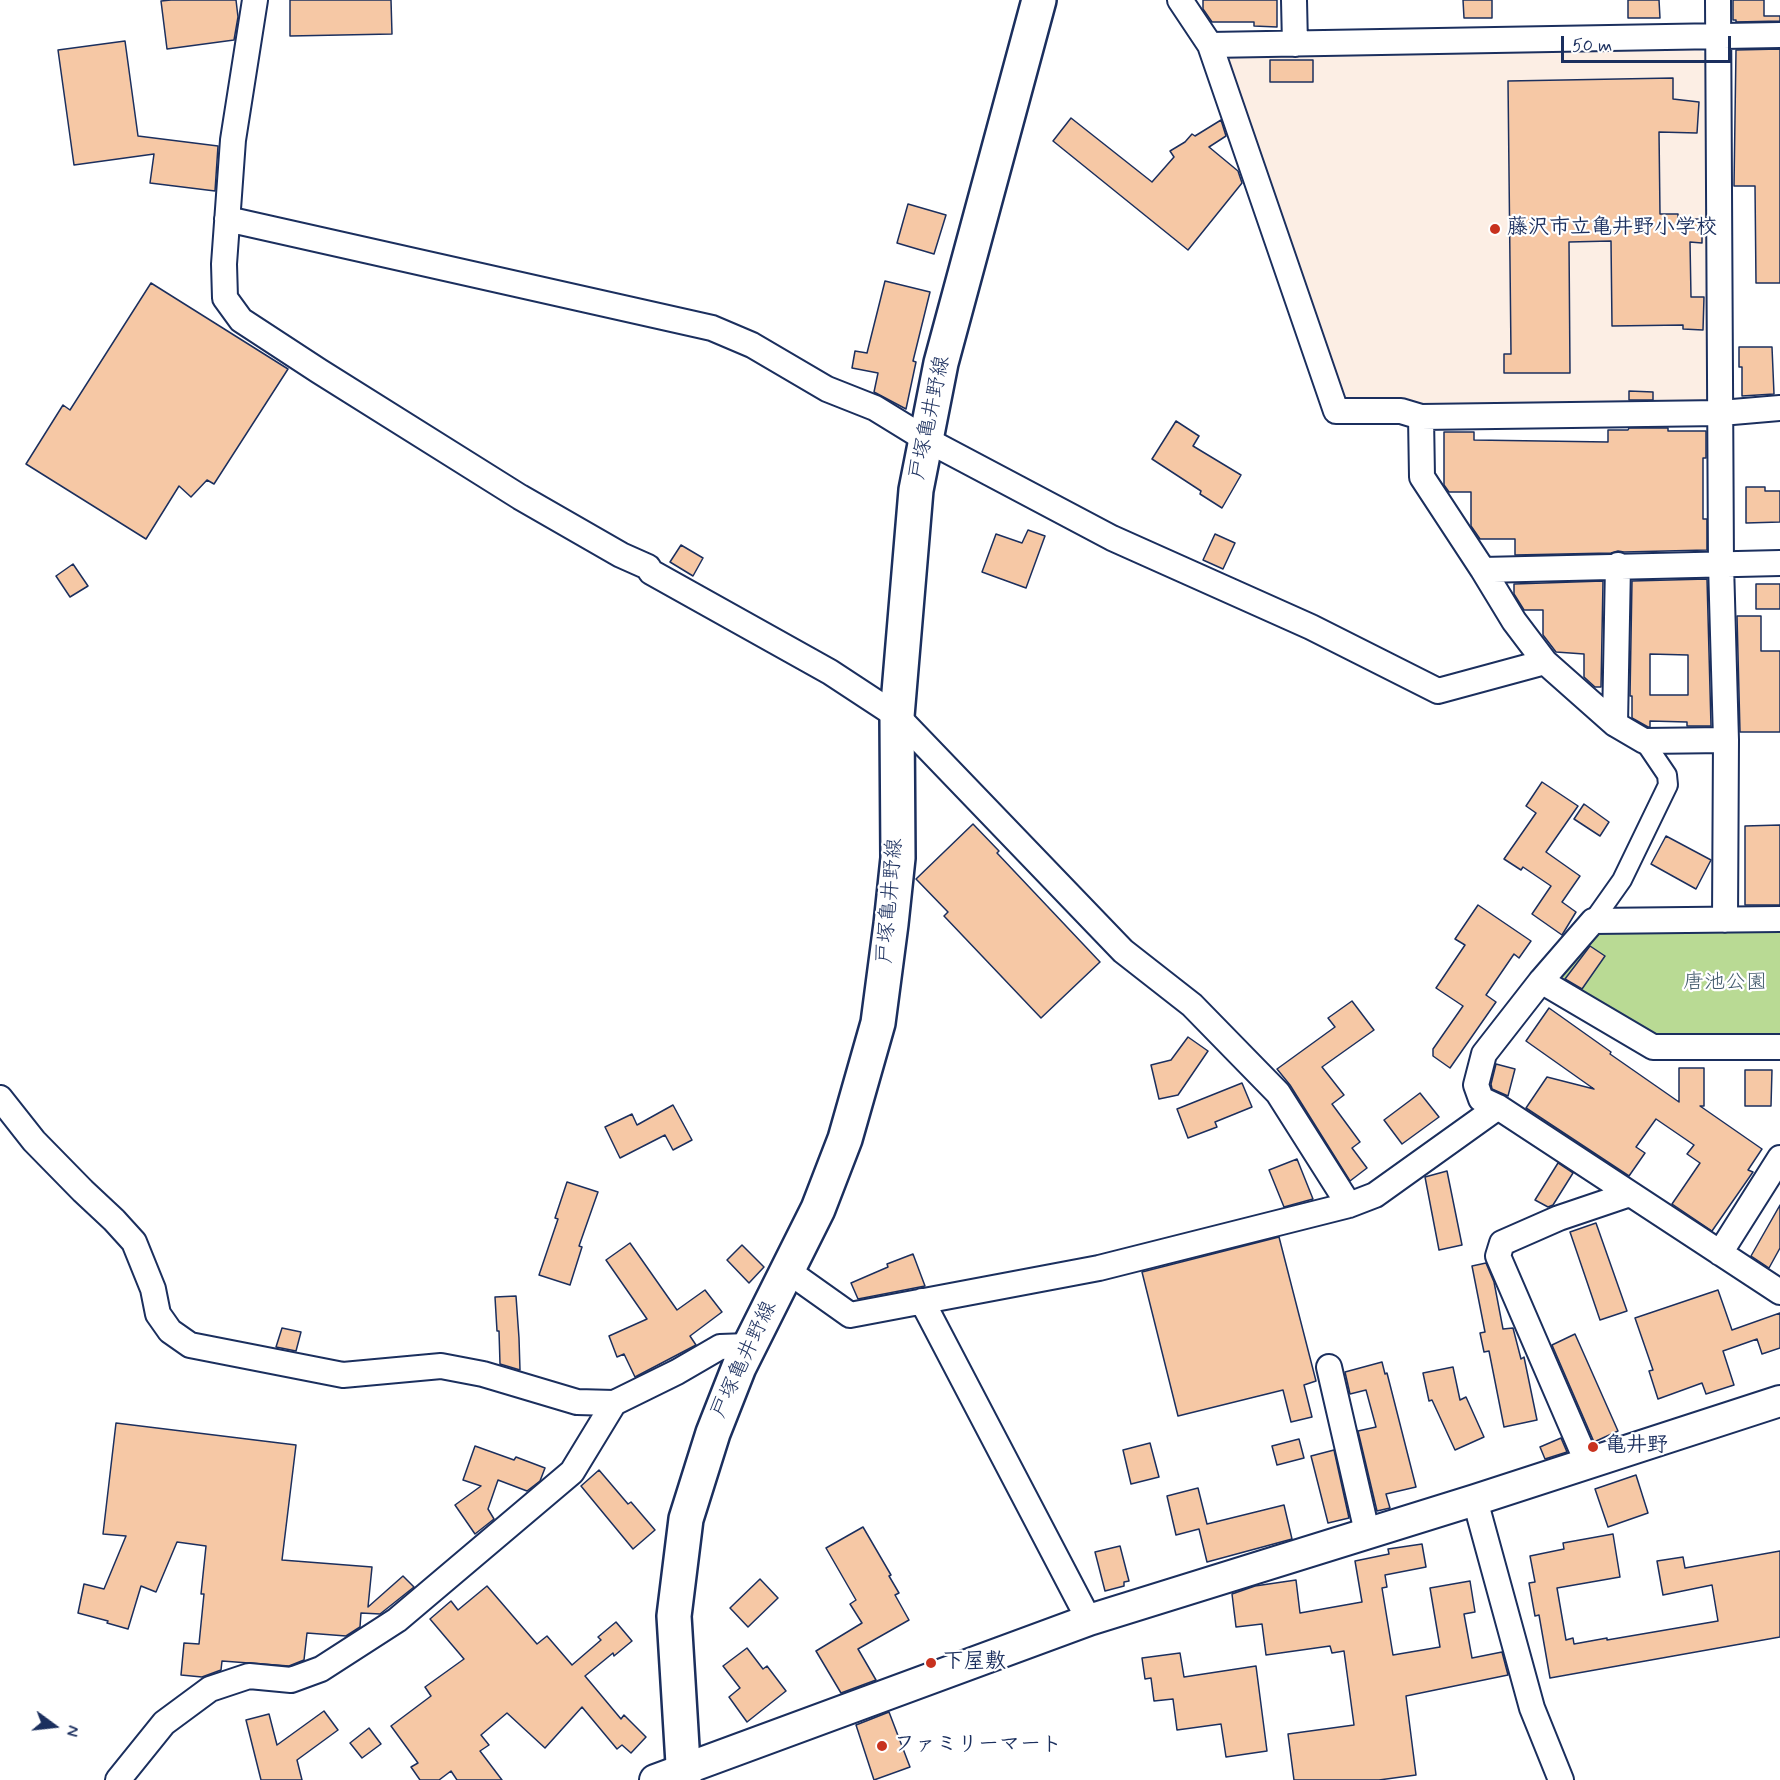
<!DOCTYPE html>
<html>
<head>
<meta charset="utf-8">
<style>
  body { margin:0 }
  #map { position:relative; width:1780px; height:1780px; overflow:hidden; background:#fff; font-family:Mynerve,sans-serif }
  canvas { display:block }
  .north { position:absolute; left:24px; top:1696px; width:60px; height:60px; -webkit-text-stroke:4px #fff; paint-order:stroke; rotate:105deg; font-size:16px; font-weight:700; line-height:24px; text-align:center; color:#1b2f5e }
  .north::after { content:''; display:block; margin:auto; width:21px; height:27px; background:#1b2f5e; clip-path:polygon(50% 0,100% 100%,50% 72%,0 100%) }
  .scale { position:absolute; left:1561px; top:36px; width:170px; height:27px; box-sizing:border-box; border:3px solid #1b2f5e; border-top:0; padding-left:8px; font-size:18px; line-height:21px; white-space:nowrap; color:#1b2f5e; -webkit-text-stroke:4px #fff; paint-order:stroke }
</style>
</head>
<body>
<div id="map">
<canvas width="1780" height="1780"></canvas>
<div class="north">N</div>
<div class="scale">50 m</div>
</div>
<script>
const g = document.querySelector('canvas').getContext('2d');
g.lineJoin = 'round';
function fill(path, color) { g.fillStyle = color; g.fill(path, 'evenodd'); }
function trace(path, color, width, dash) { g.strokeStyle = color; g.lineWidth = width; g.lineCap = dash ? 'butt' : 'round'; g.setLineDash(dash || []); g.stroke(path); }
function drawText(font, color, halo, rows, align = 'center') {
  g.font = font + ' Mynerve,"Klee One",sans-serif'; g.lineWidth = 4.5; g.setLineDash([]); g.textBaseline = 'middle'; g.strokeStyle = halo; g.fillStyle = color; for (const [text, x, y, turn = 0] of rows) {
    g.save(); g.translate(x, y); g.rotate((+turn || 0) * Math.PI / 180); g.textAlign = isNaN(turn) ? turn : align; if (halo) g.strokeText(text, 0, 0); g.fillText(text, 0, 0); g.restore();
  }
}
fill(new Path2D(`
  M1696,48L1708,55L1711,395L1704,402L1427,404L1341,401L1222,62L1230,53Z`), '#fceee4');
fill(new Path2D(`
  M1780,927V1038H1655L1555,981L1597,930Z`), '#b9da94');
const building = new Path2D(`
  M171,0H236L238,17L234,40L167,49L161,1Z
  M290,0H391L392,34L290,36Z
  M1203,0H1277V27L1254,26V22H1212L1203,9Z
  M1463,0H1492V18H1464Z
  M1628,0H1659L1660,18H1628Z
  M1733,0H1764V16H1780V21L1736,22V20H1733Z
  M125,41L138,136L218,146L215,191L150,183L154,154L74,165L58,50Z
  M1780,49V283H1756L1755,186H1734L1736,50Z
  M1270,60H1313V82H1270Z
  M1673,78V99L1699,102L1697,133L1659,132L1660,214H1678V219H1702V243L1690,242L1691,297H1704L1703,330L1683,329V325L1612,326L1611,241L1569,242L1570,373H1504V354H1511L1508,81Z
  M1071,118L1152,182L1174,157L1170,151L1185,142L1192,134L1195,136L1221,120L1226,136L1209,147L1238,171L1242,183L1188,250L1053,141Z
  M908,204L946,215L934,254L897,243Z
  M885,281L930,292L913,361L916,362L906,409L874,392L878,373L852,368L855,351L867,353Z
  M151,283L288,369L214,484L207,480L191,497L179,486L146,539L26,464L63,405L70,410Z
  M1739,347H1772L1774,394L1742,396V367H1739Z
  M1629,391L1653,392V400H1629Z
  M1176,421L1199,436L1193,446L1241,475L1222,508L1200,494L1201,491L1152,459Z
  M1629,428H1668V431H1706V458H1703V519H1707V550L1624,552L1618,551L1611,553L1515,555V539H1480L1471,526V492H1449L1444,485V432H1474V440L1608,442V430H1628Z
  M1746,487H1765V491H1780V522L1746,523Z
  M1028,530L1045,536L1026,588L982,572L996,534L1022,543Z
  M1215,534L1235,543L1223,569L1203,560Z
  M681,545L703,558L693,576L670,562Z
  M73,564L88,586L70,597L56,576Z
  M1707,579L1711,726H1687V722L1650,721V727H1648L1632,718V696H1630L1632,581ZM1650,654L1688,655V695H1650Z
  M1603,581L1601,687H1595L1584,677V654L1556,652L1543,635V610H1524L1514,594V584Z
  M1756,584H1780V609H1756Z
  M1737,616H1761V651H1780V732H1740Z
  M1542,782L1578,806L1546,852L1580,876L1562,902L1576,912L1562,935L1532,914L1551,886L1523,867L1521,870L1504,859L1536,813L1526,806Z
  M1584,804L1609,822L1600,836L1574,819Z
  M973,824L999,851L997,853L1100,962L1041,1018L944,916L948,912L916,879Z
  M1780,825V905H1745V826Z
  M1666,836L1711,860L1696,889L1651,864Z
  M1478,905L1531,941L1519,958L1514,954L1486,995L1496,1002L1450,1068L1433,1056V1049L1463,1006L1436,988L1465,945L1455,939Z
  M1590,946L1605,956L1582,989L1565,979Z
  M1352,1001L1374,1030L1322,1067L1344,1095L1332,1104L1360,1142L1352,1148L1367,1168L1350,1181L1290,1085L1277,1069L1335,1027L1328,1018Z
  M1549,1008L1611,1052L1610,1054L1679,1102V1068H1704V1106H1700L1762,1149L1748,1170L1753,1172L1712,1231L1672,1204L1700,1163L1687,1154L1694,1145L1656,1119L1636,1147L1645,1153L1629,1176L1526,1108L1547,1077L1594,1089L1526,1041Z
  M1188,1037L1208,1051L1178,1095L1159,1099L1151,1065L1171,1060Z
  M1496,1064L1515,1069L1508,1096L1492,1089L1491,1084Z
  M1745,1070H1772L1771,1106H1745Z
  M1242,1083L1252,1107L1215,1122L1217,1127L1188,1138L1177,1109Z
  M1420,1093L1439,1117L1402,1144L1384,1120Z
  M673,1105L692,1140L673,1150L665,1135L620,1158L605,1127L632,1114L637,1125Z
  M1297,1159L1313,1199L1284,1207L1269,1170Z
  M1558,1163L1573,1173L1553,1205L1548,1207L1535,1200Z
  M1447,1171L1462,1245L1439,1250L1425,1177Z
  M567,1182L598,1192L579,1246L582,1247L570,1285L539,1275L558,1219L555,1218Z
  M1780,1205V1248L1769,1268L1751,1256Z
  M1596,1223L1627,1311L1600,1320L1570,1232Z
  M1279,1237L1316,1381L1304,1385L1312,1417L1291,1422L1283,1390L1178,1416L1142,1272Z
  M630,1243L677,1310L705,1290L722,1312L690,1336L696,1345L635,1377L624,1354L617,1357L609,1336L647,1319L606,1260Z
  M742,1245L764,1267L749,1283L727,1260Z
  M913,1254L925,1286L858,1299L851,1283L888,1267L887,1264Z
  M1486,1263L1494,1282L1503,1329L1513,1328L1521,1359L1524,1357L1537,1420L1504,1427L1489,1351L1484,1352L1480,1333L1485,1332L1472,1266Z
  M1718,1290L1732,1330L1780,1313V1348L1762,1354L1757,1339L1723,1351L1734,1385L1706,1394L1702,1383L1658,1399L1649,1371L1653,1370L1635,1318Z
  M516,1296L519,1338L520,1370L500,1364L499,1331H497L495,1297Z
  M282,1328L301,1332L296,1351L276,1347Z
  M1575,1334L1618,1431L1594,1442L1552,1345Z
  M1382,1362L1385,1374L1387,1373L1416,1487L1386,1494L1390,1508L1377,1511L1358,1431L1376,1427L1366,1390L1350,1394L1345,1372Z
  M1453,1367L1460,1400L1466,1397L1484,1437L1455,1450L1432,1400L1429,1401L1423,1373Z
  M116,1423L296,1445L282,1560L372,1567L368,1607L403,1576L414,1587L380,1614L361,1613L360,1627L346,1636L307,1633L304,1660L289,1666L222,1661L221,1670L202,1677L181,1675L184,1643L199,1644L204,1594H201L206,1546L177,1542L156,1592L141,1586L128,1629L107,1623L108,1621L78,1613L84,1584L104,1589L126,1536L103,1534Z
  M1561,1438L1567,1452L1545,1459L1540,1447Z
  M1299,1439L1304,1458L1277,1465L1272,1446Z
  M1150,1443L1159,1477L1131,1484L1123,1450Z
  M475,1446L514,1460L516,1457L545,1468L540,1481L527,1491L498,1480L488,1509L494,1519L475,1534L455,1505L481,1486L463,1480Z
  M1334,1450L1349,1518L1328,1523L1311,1456Z
  M599,1470L628,1504L631,1502L655,1530L633,1549L581,1486Z
  M1636,1475L1648,1513L1608,1527L1595,1489Z
  M1198,1488L1207,1524L1284,1505L1292,1539L1207,1562L1199,1529L1176,1535L1167,1496Z
  M863,1527L891,1575L889,1576L899,1593L895,1595L909,1620L858,1649L876,1680L841,1693L816,1651L862,1623L850,1604L856,1600L826,1548Z
  M1613,1534L1620,1577L1557,1588L1566,1640L1573,1638L1574,1644L1607,1638V1640L1718,1621L1712,1585L1663,1595L1657,1561L1683,1557L1685,1568L1780,1551V1637L1550,1678L1539,1615L1535,1616L1529,1583L1535,1582L1530,1556L1564,1549L1563,1543Z
  M1422,1544L1426,1567L1385,1575L1387,1587L1382,1588L1393,1655L1440,1647L1430,1588L1470,1581L1475,1612L1464,1614L1472,1658L1502,1652L1508,1675L1406,1696L1416,1775L1379,1780H1294L1288,1734L1354,1725L1344,1651L1332,1653L1330,1646L1266,1655L1262,1624L1236,1627L1232,1594L1255,1586L1296,1580L1300,1613L1362,1602L1355,1561L1389,1554L1388,1549Z
  M1120,1546L1129,1581L1124,1582V1586L1105,1591L1095,1552Z
  M760,1579L778,1598L748,1627L730,1608Z
  M487,1586L537,1644L547,1636L572,1665L601,1640L598,1637L616,1622L632,1641L614,1656L613,1653L585,1676L621,1719L624,1715L646,1737L631,1753L622,1745L617,1749L582,1707L545,1748L507,1713L481,1735L489,1745L480,1751L502,1780H457L451,1771L439,1780H420L411,1767L418,1763L391,1726L431,1696L425,1687L464,1659L430,1619L451,1601L458,1610Z
  M747,1648L763,1669L767,1666L786,1691L747,1722L729,1697L740,1688L723,1666Z
  M1180,1653L1184,1677L1256,1666L1267,1751L1226,1757L1221,1724L1177,1730L1173,1699L1154,1701L1151,1678L1145,1679L1142,1658Z
  M324,1711L338,1730L297,1760L302,1780H261L246,1720L269,1714L277,1745Z
  M889,1712L910,1767L874,1780L856,1725Z
  M369,1728L381,1744L362,1758L350,1743Z`);
fill(building, '#f6c8a5');
trace(building, '#1b2f5e', 1.5);
const pedestrian = new Path2D(`
  M1593,921L1622,880L1668,785L1667,775L1644,741`);
const minor = new Path2D(`
  M255,0L233,140L224,264L225,298L241,320L319,371L520,497L621,555L648,567L651,572L830,672L897,716L1123,951L1192,1005L1278,1093L1349,1205
  M1180,0L1210,45L1336,411H1401L1421,417L1721,413L1780,408
  M1294,0L1295,44
  M1718,0L1721,564L1726,740L1725,920
  M1210,45L1780,35
  M227,219L712,328L752,345L827,389L875,408L927,440L1112,538L1311,627L1438,691L1545,662
  M1421,417L1422,477L1483,570L1514,621L1545,662L1615,724L1644,741L1726,740
  M1483,570L1780,563
  M1615,724L1618,565
  M1780,919L1593,921L1541,981L1653,1047H1780
  M1541,981L1484,1054L1476,1085L1481,1099L1498,1107L1780,1292
  M0,1098L34,1141L83,1191L114,1220L134,1242L153,1289L158,1314L170,1331L190,1345L343,1375L441,1366L483,1374L577,1402L614,1403
  M1720,1253L1780,1158
  M788,1271L850,1315L1099,1268L1349,1205L1375,1195L1498,1107
  M922,1301L1089,1620
  M1329,1367L1367,1532
  M1587,1462L1498,1256L1502,1243L1559,1218L1630,1194
  M1475,1500L1532,1708L1561,1780
  M118,1780L164,1723L210,1689L249,1676L291,1680L321,1669L397,1620L572,1472L614,1403L677,1372L720,1347L748,1346`);
const tertiary = new Path2D(`
  M655,1780L1089,1620L1475,1500L1780,1401`);
const secondary = new Path2D(`
  M684,1780L674,1616L686,1519L713,1433L739,1367L818,1209L845,1139L878,1023L891,924L898,858L897,716L916,490L941,363L1039,0`);
trace(pedestrian, '#1b2f5e', 22);
trace(minor, '#1b2f5e', 28);
trace(tertiary, '#1b2f5e', 34);
trace(secondary, '#1b2f5e', 38);
trace(pedestrian, '#fff', 18);
trace(minor, '#fff', 24);
trace(tertiary, '#fff', 30);
trace(secondary, '#fff', 33);
for (const [x, y, r, color] of [
  [1495,229,6,"#c8321e"],
  [1593,1447,6,"#c8321e"],
  [931,1663,6,"#c8321e"],
  [882,1746,6,"#c8321e"]
]) { const dot = new Path2D(); dot.arc(x, y, r, 0, 2 * Math.PI); g.fillStyle = color; g.fill(dot); trace(dot, '#fff', 2); }
drawText('bold 21px', '#1b2f5e', '#fff', [
  ["藤沢市立亀井野小学校",1507,229],
  ["亀井野",1605,1447],
  ["下屋敷",943,1663],
  ["ファミリーマート",894,1746]
], 'left');
drawText('21px', '#1b2f5e', '#fff', [
  ["戸塚亀井野線",931,418,-78],
  ["戸塚亀井野線",891,901,-85],
  ["戸塚亀井野線",745,1360,-65]
]);
drawText('21px', '#425a6c', '#fff', [
  ["唐池公園",1725,984]
]);
</script>
</body>
</html>
